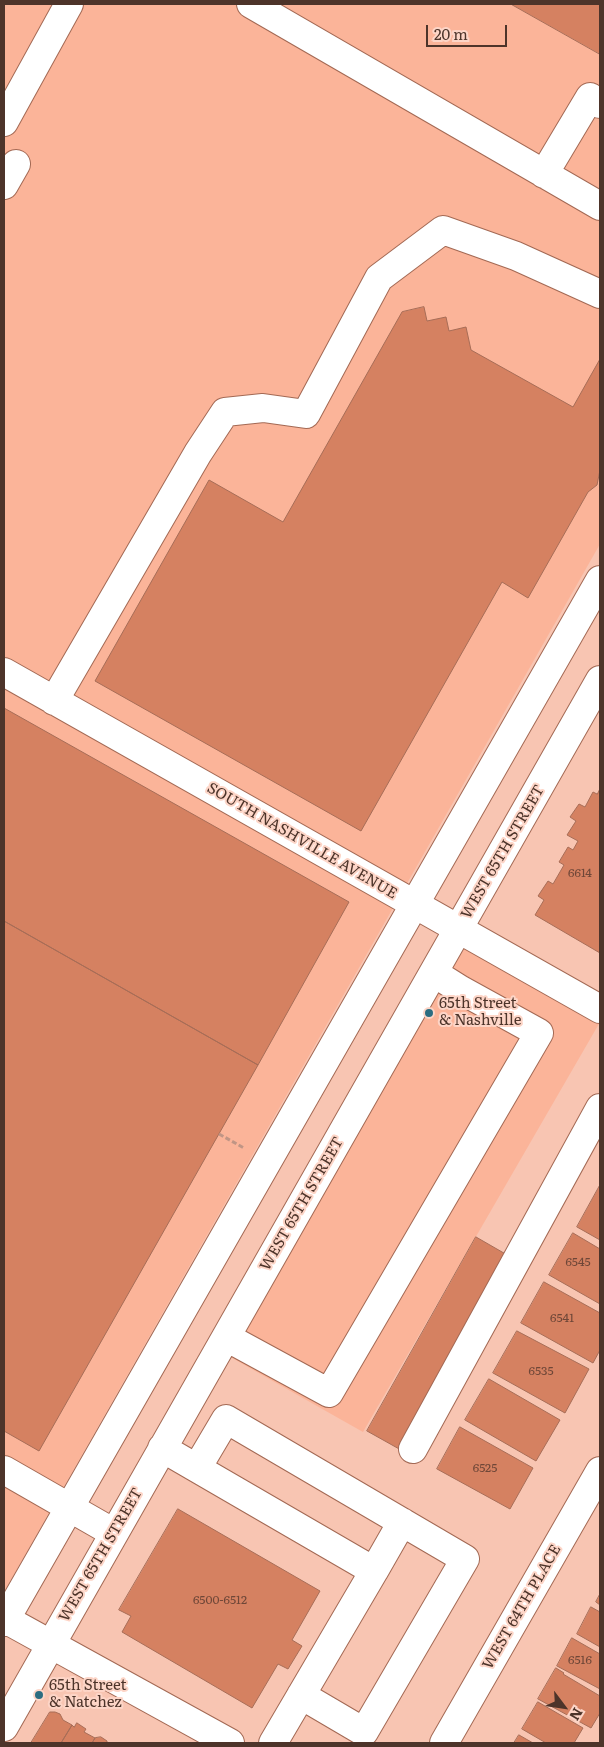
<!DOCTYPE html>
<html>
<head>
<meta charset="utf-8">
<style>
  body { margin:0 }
  #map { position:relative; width:604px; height:1747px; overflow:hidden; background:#f8c5b2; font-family:Literata,serif }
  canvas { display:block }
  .frame { position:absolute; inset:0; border:5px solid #4d342a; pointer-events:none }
  .north { position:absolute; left:539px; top:1682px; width:50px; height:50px; -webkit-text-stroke:4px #fdd5c7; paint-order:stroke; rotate:121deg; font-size:14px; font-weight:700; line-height:20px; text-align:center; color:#4d342a }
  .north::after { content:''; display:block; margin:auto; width:18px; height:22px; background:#4d342a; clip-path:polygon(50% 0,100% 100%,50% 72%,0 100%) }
  .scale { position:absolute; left:426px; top:25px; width:81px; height:22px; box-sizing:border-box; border:2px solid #4d342a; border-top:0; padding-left:6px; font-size:15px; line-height:18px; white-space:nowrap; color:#4d342a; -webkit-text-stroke:4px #fdd5c7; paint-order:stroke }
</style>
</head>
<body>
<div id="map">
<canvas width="604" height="1747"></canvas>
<div class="frame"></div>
<div class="north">N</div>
<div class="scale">20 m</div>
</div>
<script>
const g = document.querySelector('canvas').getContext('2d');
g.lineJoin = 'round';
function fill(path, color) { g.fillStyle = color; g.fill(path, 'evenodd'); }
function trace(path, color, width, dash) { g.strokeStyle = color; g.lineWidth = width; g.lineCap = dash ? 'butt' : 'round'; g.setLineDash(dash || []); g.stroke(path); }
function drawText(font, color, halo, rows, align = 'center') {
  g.font = font + ' Literata,serif'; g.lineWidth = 4; g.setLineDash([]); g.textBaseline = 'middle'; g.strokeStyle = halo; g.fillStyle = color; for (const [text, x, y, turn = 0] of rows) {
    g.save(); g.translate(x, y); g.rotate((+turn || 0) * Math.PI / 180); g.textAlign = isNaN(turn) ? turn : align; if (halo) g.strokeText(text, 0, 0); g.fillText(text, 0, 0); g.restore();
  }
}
fill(new Path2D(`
  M4,4H600V544L4,1592Z
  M461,938L600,1022L363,1432L225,1354Z`), '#fbb499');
const building = new Path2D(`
  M511,4H600V54Z
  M424,307L427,321L446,317L449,331L466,327L471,350L573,407L600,359V470L597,485L588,492L528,598L502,582L361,831L95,681L209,480L283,522L402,312Z
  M4,708L349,902L258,1065L4,921Z
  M600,789V953L535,915L544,900L538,896L548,881L553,884L564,865L559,862L568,847L573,850L578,841L567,835L576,821L570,817L579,804L585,807L593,792L597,794Z
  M4,921L258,1065L39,1451L4,1431Z
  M600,1185V1240L577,1227Z
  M573,1233L600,1249V1304L549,1275Z
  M476,1237L509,1256L401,1450L367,1431Z
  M544,1282L600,1313V1350L593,1363L521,1323Z
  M517,1331L589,1369L565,1413L493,1373Z
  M489,1379L560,1420L536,1461L465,1420Z
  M460,1427L533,1468L510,1509L437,1469Z
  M178,1509L320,1591L292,1640L302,1646L288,1669L278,1664L252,1708L122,1632L131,1616L119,1610Z
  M600,1594V1605L596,1602Z
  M591,1607L600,1612V1647L577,1634Z
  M572,1638L600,1654V1689L557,1666Z
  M556,1668L564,1673L563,1674L600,1696V1713L591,1728L538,1699Z
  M538,1702L583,1728L574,1743H546L522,1729Z
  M50,1712H55L60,1714L63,1720L72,1725L61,1743H31Z
  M77,1723L86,1729L84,1732L95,1738L92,1743H61L72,1725L74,1727Z
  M519,1735L533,1743H514Z
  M101,1737L107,1741V1743H92L95,1738Z`);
fill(building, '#d58161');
trace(building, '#a76d57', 1);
const minor = new Path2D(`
  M251,4L600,206
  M4,122L69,4
  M544,174L590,97L600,104
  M4,185L16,164
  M4,672L600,1009
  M54,701L198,453L225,412L263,408L306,414L379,278L443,230L516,256L600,294
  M226,1337L329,1393L539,1033L461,990L434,973
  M162,1448L374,1571L273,1743
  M413,1449L600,1108
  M197,1468L226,1419L465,1559L364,1732L301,1695
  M4,1470L114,1533
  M374,1571L402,1522
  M5,1619L230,1743
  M4,1622L600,580
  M4,1727L600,680
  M444,1743L600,1471`);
trace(minor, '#a36954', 30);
trace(new Path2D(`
  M219,1134L244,1148`), '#c09585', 3, [5, 2.5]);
trace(minor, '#fff', 28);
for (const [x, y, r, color] of [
  [429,1013,5,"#2c6d81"],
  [39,1695,5,"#2c6d81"]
]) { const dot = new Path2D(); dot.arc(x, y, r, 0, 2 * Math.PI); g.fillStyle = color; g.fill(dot); trace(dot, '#fdd5c7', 2); }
drawText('12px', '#6f4738', null, [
  ["6614",580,873],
  ["6545",578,1262],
  ["6541",562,1318],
  ["6535",541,1371],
  ["6525",485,1468],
  ["6500-6512",220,1600],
  ["6516",580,1660]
]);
drawText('15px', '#4d342a', '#fdd5c7', [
  ["SOUTH NASHVILLE AVENUE",302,841,30],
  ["WEST 65TH STREET",503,852,-60],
  ["WEST 65TH STREET",302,1204,-60],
  ["WEST 65TH STREET",101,1555,-60],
  ["WEST 64TH PLACE",522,1607,-60]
]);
drawText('15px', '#4d342a', '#fdd5c7', [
  ["65th Street",439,1004],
  ["& Nashville",439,1021],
  ["65th Street",49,1686],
  ["& Natchez",49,1703]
], 'left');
</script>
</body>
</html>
